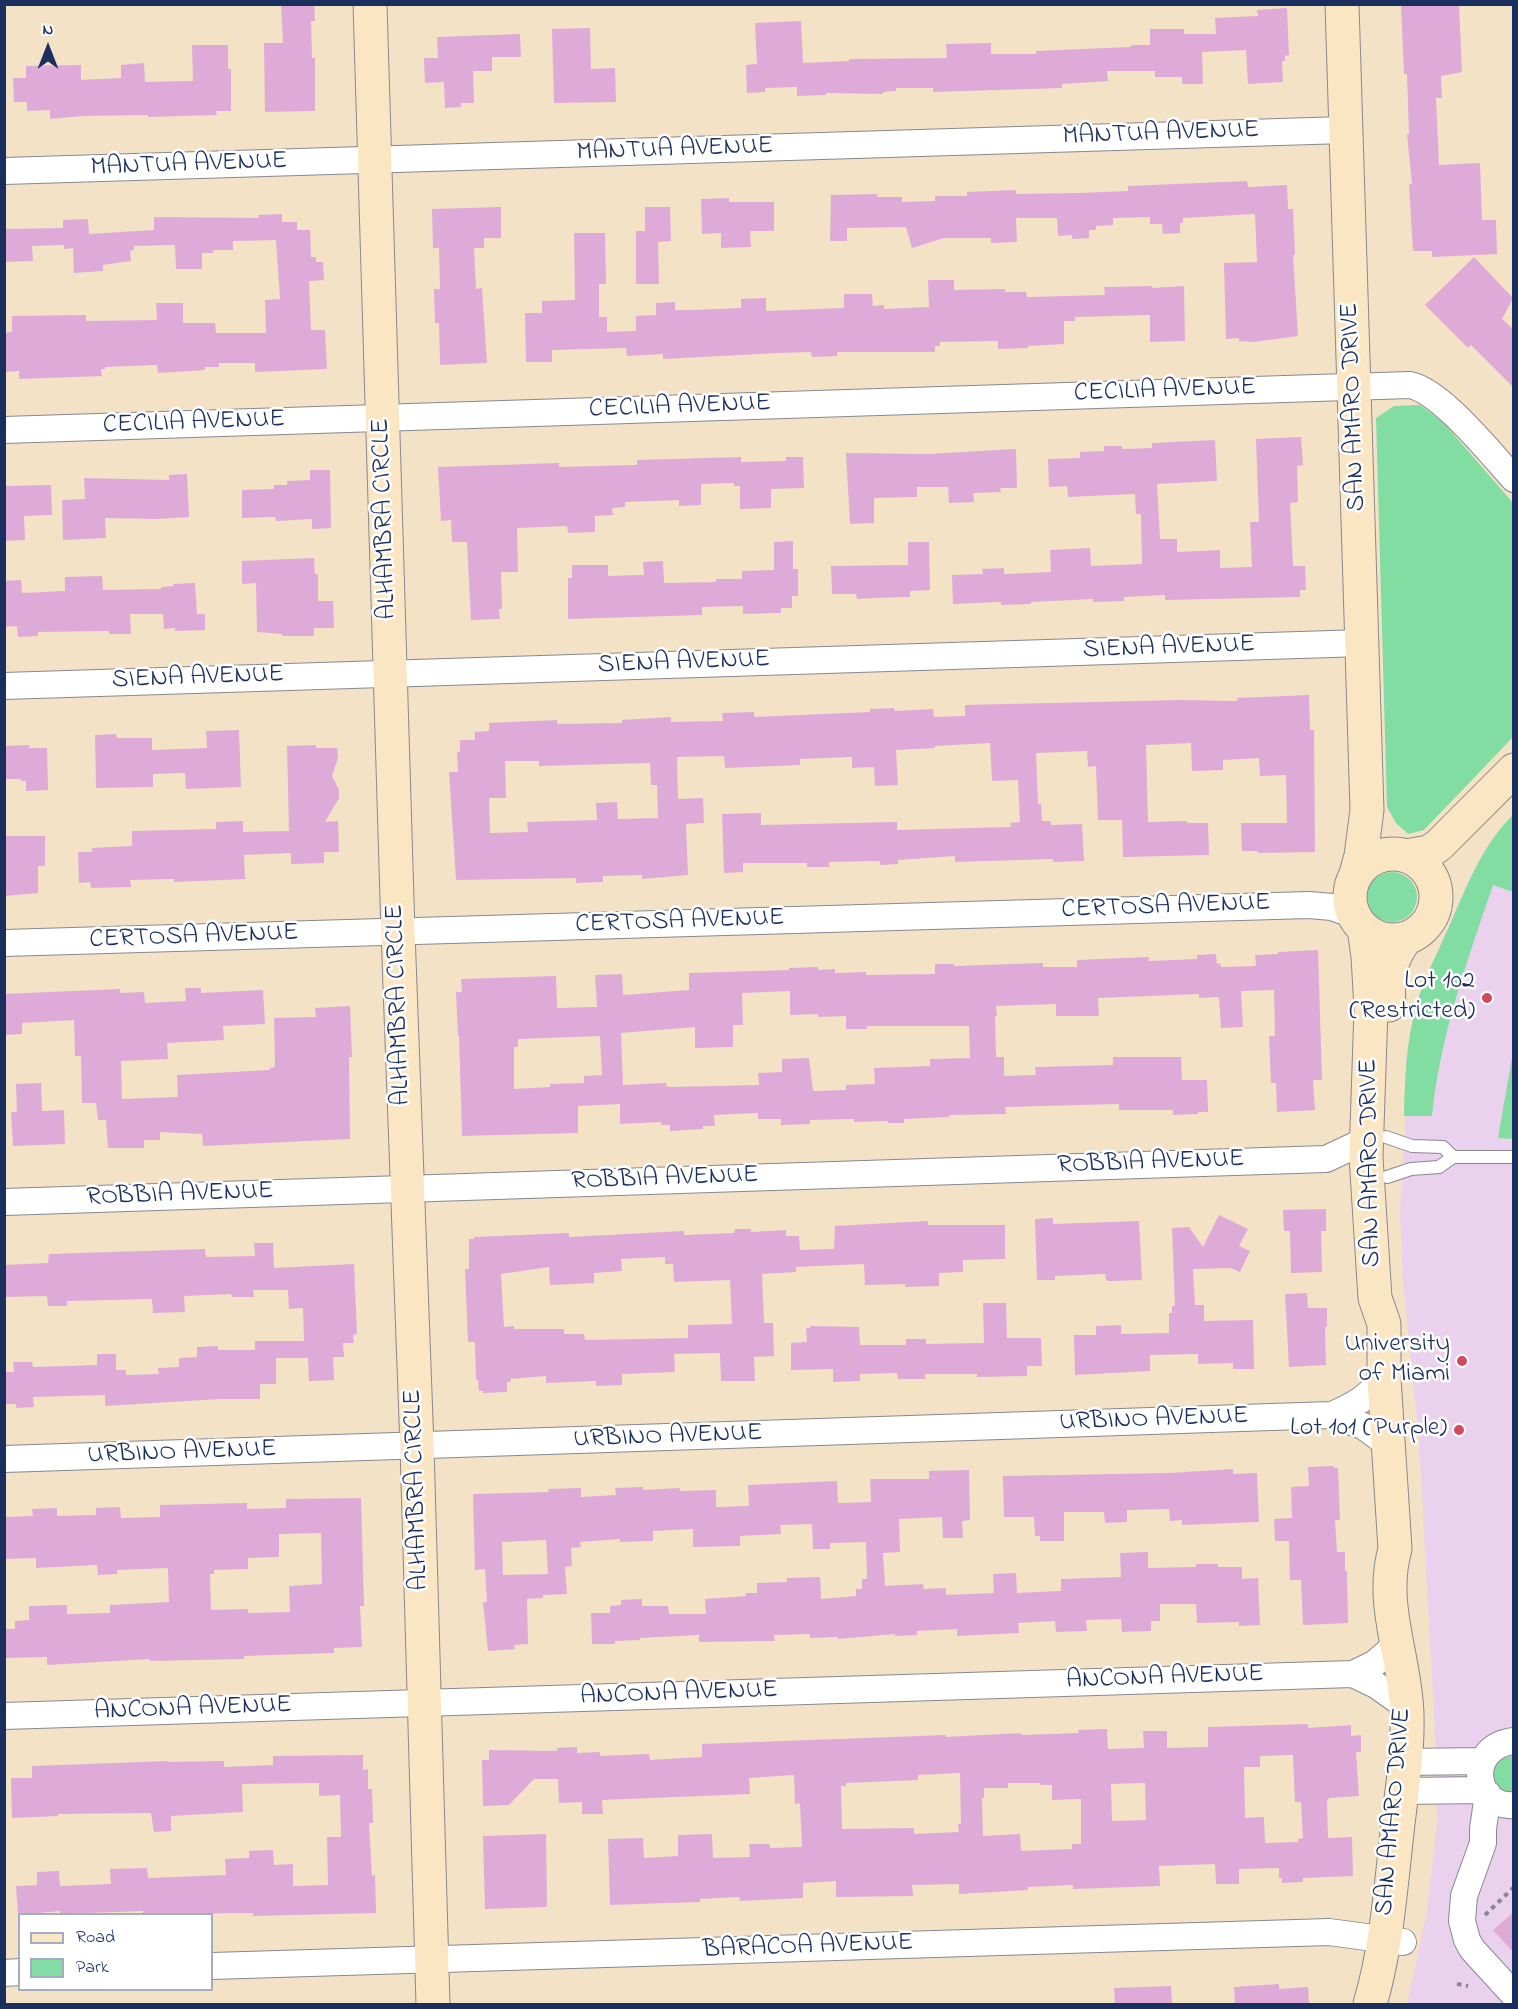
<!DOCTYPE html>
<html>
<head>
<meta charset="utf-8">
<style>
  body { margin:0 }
  #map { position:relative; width:1518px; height:2009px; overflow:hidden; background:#f3e2c6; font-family:"Indie Flower",sans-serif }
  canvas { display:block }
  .frame { position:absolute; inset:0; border:6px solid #1b2f5e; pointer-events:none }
  .legend { position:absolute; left:18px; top:1913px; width:195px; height:78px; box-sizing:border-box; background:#fff; border:2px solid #a4acbf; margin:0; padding:8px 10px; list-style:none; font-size:18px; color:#1b2f5e }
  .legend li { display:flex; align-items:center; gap:12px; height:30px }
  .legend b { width:30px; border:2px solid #a4acbf }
  .north { position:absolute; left:18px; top:18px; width:60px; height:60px; -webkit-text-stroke:4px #fff; paint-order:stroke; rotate:0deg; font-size:16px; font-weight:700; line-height:24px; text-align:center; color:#1b2f5e }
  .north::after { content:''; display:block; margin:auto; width:21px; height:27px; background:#1b2f5e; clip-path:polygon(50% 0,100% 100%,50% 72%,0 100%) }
</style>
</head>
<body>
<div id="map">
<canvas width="1518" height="2009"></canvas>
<div class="frame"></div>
<ul class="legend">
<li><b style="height:8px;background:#fbe6c3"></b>Road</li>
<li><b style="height:16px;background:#82dda3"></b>Park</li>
</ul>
<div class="north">N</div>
</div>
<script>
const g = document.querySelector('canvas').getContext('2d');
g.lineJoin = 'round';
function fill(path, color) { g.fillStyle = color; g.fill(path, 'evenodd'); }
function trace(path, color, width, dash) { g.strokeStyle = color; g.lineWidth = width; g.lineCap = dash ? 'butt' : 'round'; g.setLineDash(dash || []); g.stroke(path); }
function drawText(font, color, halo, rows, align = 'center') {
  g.font = font + ' "Indie Flower",sans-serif'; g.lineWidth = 5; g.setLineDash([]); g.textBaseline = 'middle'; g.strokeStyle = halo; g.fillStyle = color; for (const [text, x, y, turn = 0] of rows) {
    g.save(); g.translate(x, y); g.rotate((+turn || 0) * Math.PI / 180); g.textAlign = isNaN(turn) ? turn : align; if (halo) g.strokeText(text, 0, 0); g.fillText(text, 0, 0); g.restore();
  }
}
fill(new Path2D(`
  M1513,815V2004H1407L1426,1917L1437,1826L1435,1733L1419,1439L1403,1282L1400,1209L1405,1135L1406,1057L1415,1010L1423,985L1470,877L1488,845Z`), '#ead1ed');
fill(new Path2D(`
  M1420,405L1443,422L1513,503L1514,736L1424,830L1408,834L1396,823L1387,807L1376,418L1394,406Z
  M1513,815V892L1493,885C1467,961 1440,1036 1432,1116H1404C1405,1072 1407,1027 1423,985C1433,960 1445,937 1455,913C1471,877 1485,842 1513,815Z
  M1367 897a25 25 0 1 1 50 0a25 25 0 1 1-50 0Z
  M1513,1052V1139L1498,1138Z
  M1513,1756V1795L1497,1790L1491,1771L1498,1760Z`), '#82dda3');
fill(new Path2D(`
  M281,4H314L315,21H311L312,58H315V111L265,112L264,43H283Z
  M1401,4H1459L1462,72L1441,76L1442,98H1436L1439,165L1480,163L1482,220H1496L1497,254L1432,257V251H1413L1409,184H1412L1407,134H1409L1407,74H1404Z
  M1287,8L1289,55L1285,56V61H1282L1283,82L1248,84L1246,50L1202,52L1203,84H1182V77H1155V71H1107L1108,81L1062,84V88L933,92V88H896V91L883,92V94L826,93V95L797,96V87L765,88V92L747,93L746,65L757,64L755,23L801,21L803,63L849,61V59L947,58L946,44L991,43V54H1036V51L1131,47V45H1150V29H1184V34H1216L1215,18L1258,16L1257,10Z
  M590,28L591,69L615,68L616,102L554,103L552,29Z
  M520,34L521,57H492V71H473L474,103H461V107L445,108L444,82L425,83L424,58H438L437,37Z
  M192,45H228V69H231V111H216L217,115L148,117V115L83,116L50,119V110L27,111V102H14L13,78H26V66L81,65V80L121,78V65L144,63L145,82L193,81Z
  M1247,181L1248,187L1287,185L1288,209H1293L1295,255H1293L1298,336L1254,342L1239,341V338L1226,339L1224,263L1257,262L1255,214L1183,218V223H1180V233L1163,234L1162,224H1150V217L1113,218V225L1096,226V230H1089V238L1072,239V235L1058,236L1057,218H1016L1017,242L991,243V238H944L912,248L906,227L847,228V241H830L831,195L877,194V197H902V202L935,201V196H967V192L1016,190V194L1079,193L1128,191V186Z
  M729,198V202H774V231H750L751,247L721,248V233L702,234L701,199Z
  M501,207V238H484V248H474L476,289L482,288L487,363L440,365L439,323H435L434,289H440L439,248H433L432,209Z
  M645,207H670L671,241L658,242L659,284H636V231H645Z
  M282,214V222H297V230H310L311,257H316V262H323L324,280L309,281L311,330H325L327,369L255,372V363H219V367H205V370L158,373L157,365L105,367V369H101L102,376L19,379V371L4,372V333L12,332V316L86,315V321L157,320L156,303H183V323H215L216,333H266L265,300L280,299L276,240L233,241V250H213V253H202V269H176L175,245L134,246V250L130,251L131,261L103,265V271L74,273L73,248L64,249V245L32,246L33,261L4,262V229L63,228V220L88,219L89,234L154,230V217L259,218L258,215Z
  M574,233H605L606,284H599V317H607V332L636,331V316L656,315V303L675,302V310H692L741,308V299L766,298V311L844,308V294H872L873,306L884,305V309L929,307L928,280H954V290L1005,289V292H1026L1027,297L1105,295L1104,287L1152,286V288L1184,286L1185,341L1150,342V315L1075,317V321H1064V344L1028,346V348L998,349V341L940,342V346H935V352H837V356L812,357L811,352L779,353L663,359V354L627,356L626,348L552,350V362H526L525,313H542V301L575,300Z
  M1474,257L1513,298L1502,319L1514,330V388L1471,345L1468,348L1425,305Z
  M1301,437L1303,465L1297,466L1298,502L1290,503L1293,566H1305L1306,590H1300V597L1165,600V595L1124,597V601L1093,602V599L1031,602V604L1001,605V602L953,604L952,575L983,574L982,569L1004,568V574L1051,572L1050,550L1090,548L1091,566L1142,564L1141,514H1136L1135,494L1068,497L1067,486L1049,487L1048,459L1080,458V452L1104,451V446H1122V449L1152,448V443L1215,440L1217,481L1157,484L1160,539H1177V552L1220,550V568L1252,567L1250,522H1259L1256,439Z
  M1016,449L1017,488H1000L1001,492L973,493L974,502L949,503L948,487H917V497L874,498V523L850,524L846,453L928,454Z
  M741,457V462L786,461V457H803L804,488L771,489V508L740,509V486H734V483L701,484V505L679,506V500L625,502V507L612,508L613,515L595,516V532L568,533L567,526L517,528L518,572H501L502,609H499L500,619L471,620L467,542H452L451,520L441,521L438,467L559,463V467L637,465V460Z
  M310,470H330L331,528L312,529V519L276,521L275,517L242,518V490L274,489V485H287V481L310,480Z
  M187,474L189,517L157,519L105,518L106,538L63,540L62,500L85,499L84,478L169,480V475Z
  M51,485L52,515L24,516L25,540L4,541V486Z
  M793,541V569H798V596H792V608H781V613L743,614V606L702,607V615L568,619V578H572V565H608V576L644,575L643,562L663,561L664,583L716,582V579H742V571L774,570V542Z
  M908,542H929L930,590L910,591V597L874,598L857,599L856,594H832L831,566L908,565Z
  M314,558L315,574H318V601H333L334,628H314V636H282V634L257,632L256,583L242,584V561Z
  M102,576L103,590L161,589V587L174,586L173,584L195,583L197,614H205V630L175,631V628L164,629L163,614H130L131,634H109V631L38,632V636L18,637L17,626L4,627V581L21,580L22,593L65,591V577Z
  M1309,695L1310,730H1314L1315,852L1258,853V851H1242L1241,823H1287L1286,775L1260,776L1259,758L1223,760V770L1192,771L1191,743L1146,745L1148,822L1187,821V823H1208L1209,855L1123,857L1122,820H1098L1096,766L1088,767L1087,751L1036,753L1038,804H1041L1042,821H1051V825L1082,824L1084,861L1053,862V859L955,862V856L898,860V864L880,865V861L829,862V867H807V863H743V872L724,873L722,814L761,813V825L897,822V830L1011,827L1010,823L1020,822L1018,780L992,781L990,743L935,746V748L896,750L898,785L875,786L874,767L852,768V757L800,759V765L725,768L724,756L677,757L678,799L703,798L704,823L686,824L688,875L642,879V875L603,876V882L576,883V878L456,880L449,772H458L457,752H460V740H475V732L489,731V723L557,720V724L622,723V720L671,717V722L723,721L722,713L754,712V717L870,712V709L894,708L895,711L933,709L934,717L965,716V705L1180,700L1237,701V698ZM505,761H539V766L650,763L651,785H657L658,818L618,819L617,802L596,803L597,820L527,822L528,832L490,833L489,798H506Z
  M239,730L241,787L186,789L185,773L153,774V787L96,788L95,735L116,734L117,738H152V750L207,748L206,731Z
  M29,745V748H47L48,790L26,791V781H21V779H4V746Z
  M316,745V748H337L338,758L332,776L339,790V798L325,822L338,821L339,852H324V863L291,864V853L244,855L245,879L174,882V879L130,880L131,887L91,888L90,882L79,883L78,852H92V848L132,846V831L216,829V822L243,821V832L289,831L287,746Z
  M4,836H45V866H38V893L5,896Z
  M1318,950L1322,1080H1313L1315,1110L1277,1112L1276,1083H1271L1269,1036H1275L1274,990L1241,991L1243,1027L1221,1028L1219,997L1199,998V994L1098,998L1099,1016H1056V1004L996,1006L997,1016H995L996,1057H1004V1076L1036,1075L1035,1067L1113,1065V1057H1181L1182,1080H1207L1208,1112H1198V1114L1173,1115V1110H1119V1104L1005,1107L1006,1114L949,1115V1117L904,1119V1123H888V1121L854,1122V1119L810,1120V1124L781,1125V1119H758V1113L714,1115L715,1126H703V1129L670,1131V1125H661V1122L620,1124V1104L578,1106V1133L462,1136L459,1036H458L456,992H462L461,979L556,976L557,1008L597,1007L595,975L622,974L623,995L689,990V973L789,970V968L818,967V970L835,969V973L866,972V975L935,974V964H954V966L1043,963V967H1077V960L1149,957V961L1197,959V955L1216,954L1217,964L1220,963L1221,967L1256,966L1255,955L1278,954V952ZM790,991V1015L818,1014V1017L846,1016V1029H867V1026H969L970,1058L930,1059V1066L874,1068L875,1084L846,1085V1090L813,1091L809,1058L782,1059V1072L758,1073L759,1085L670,1087L666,1086V1083L623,1085L621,1033L695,1027V1048L733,1047V1025H743L742,993ZM600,1036L602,1075L584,1076V1083L550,1084V1087L514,1089V1047H518V1039Z
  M185,988H201V993L263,990L265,1024L223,1026L224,1040L167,1043L168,1059L121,1061L122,1099L178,1097L177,1075L270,1070V1068L275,1067L274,1018L316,1017L315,1008L350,1006L352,1057H349L350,1139L203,1146L202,1134L160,1132V1140H144V1148H108L106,1120H98L96,1103H82L81,1056H75L74,1020L22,1023V1034L4,1035V994L120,989V993L144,992L145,1003L186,1001Z
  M41,1083L42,1111L64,1110L65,1144L13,1146L11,1112H17L16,1084Z
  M1326,1209V1231H1321L1322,1272L1291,1273L1290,1231H1284L1283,1210Z
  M1219,1215L1248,1229L1239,1246L1250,1251L1240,1272L1231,1268L1193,1269L1195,1305H1204V1321L1253,1320L1254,1369H1233V1363L1198,1364V1354L1150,1355V1371L1075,1375L1074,1335H1096V1326L1121,1325V1334L1169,1333V1313H1172V1306H1175L1172,1228L1189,1227L1203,1247Z
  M1053,1218V1224L1139,1221L1142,1280L1109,1281L1106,1280L1105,1274L1055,1276V1280H1037L1035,1219Z
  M928,1221V1225H1005V1259L963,1260V1272L939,1273V1286L905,1287V1284L865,1285L864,1264L796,1267V1272L762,1274L764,1323H773L774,1356L754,1357L755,1381H721L720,1353L674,1354L675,1372L622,1374V1385L596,1386V1381L546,1383V1376L510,1379L511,1382H507V1392L483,1393V1391H479L478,1380H476L475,1342H468L465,1269H469V1239H474V1237L569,1233V1237L684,1231V1235L734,1233L735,1229H751V1232L786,1230V1236H799L800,1250L834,1249L835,1226ZM665,1257V1264H673L674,1282L730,1280L732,1324L688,1325V1338L585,1340L584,1334H564V1329H514V1326L504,1327L501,1274L549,1267L550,1285L594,1283V1273L622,1271L621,1259Z
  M254,1243H273L274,1268L354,1264L357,1334L353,1335L354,1343H343L344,1357H333L334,1380L309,1381L308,1358H276V1384H260V1399H220L105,1406V1395L33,1397L34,1407L16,1408V1404H4V1372H14L13,1362H32L33,1367L97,1365V1354H116V1370H126V1375L159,1374L158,1368L179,1367V1358L197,1357V1347L218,1346V1350H255V1341H304L303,1308L289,1309L288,1290H253L254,1297H232L231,1294L184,1296L185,1312L153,1313L152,1299L67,1301V1306H48L47,1296L4,1297V1265L48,1263L49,1254L205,1249L206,1257L255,1256Z
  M1307,1293L1308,1308H1327V1327H1325L1326,1365L1289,1367L1285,1294Z
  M983,1303H1006L1007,1338H1041L1042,1366H1027V1376L977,1377V1374H925V1379H898L897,1373L860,1374V1381L833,1382V1369L791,1370V1343L807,1342L806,1328H810V1326L859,1327L860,1345H906V1339H926V1344L984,1343Z
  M1333,1466L1334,1468H1338L1340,1520H1335L1337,1552H1345V1571H1347L1348,1623L1303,1625L1301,1580H1290L1289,1541H1275L1274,1519L1292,1518L1291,1487L1309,1486L1308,1467Z
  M1233,1469V1474L1257,1473L1259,1522L1182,1525V1520L1170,1521L1169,1509L1127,1510V1522L1105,1523L1104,1512H1064V1541H1040V1536H1035L1034,1517H1004L1003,1476L1170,1473Z
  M969,1470L970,1520L962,1521L963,1538H943L942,1517L899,1519L900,1552L883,1553L885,1586L923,1584L924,1589L946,1588V1595L994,1593L993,1574L1016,1573L1017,1593L1061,1591V1579L1121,1577L1120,1553L1148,1552V1568L1196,1567V1564H1218V1567H1242V1579L1258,1578L1260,1625L1239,1626V1622L1197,1623L1196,1604H1160V1621H1151V1631L1122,1632L1121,1619L1086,1620L1087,1631L1056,1632L1055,1621L1018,1623L1019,1633L957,1636V1629L917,1631V1635L895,1636V1634L838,1639V1637L810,1638V1634L774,1635L775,1641L699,1642V1635L640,1638V1640L615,1641V1644H592L591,1613H610V1606L621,1605V1600L642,1599V1606H668L669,1614H706L705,1599L746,1596V1593H757V1583L787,1582V1578L820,1577L821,1599L856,1596V1589H862V1579H867L866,1542L830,1543V1549H813L812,1524L780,1525L781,1534L740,1536V1546L693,1547V1529L653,1531V1541L620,1542V1539L580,1542L581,1547L571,1548L572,1566L565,1567L567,1594L543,1595V1598L527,1599L528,1644L514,1645L515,1649L488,1651L483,1602H487L485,1569L475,1570L473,1494L549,1492L548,1489L581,1488V1497L616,1495L615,1488L643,1487V1490L680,1488V1491L716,1490V1507L749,1506L748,1485L837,1481L838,1503L871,1502L870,1479H929V1471ZM546,1540L548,1574L503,1575L502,1542Z
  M361,1498L364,1606H360L362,1647L334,1648V1653L244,1656V1659L150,1661V1659L47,1665V1657L6,1658V1629H15V1621L29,1620V1606L67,1605V1614L110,1613V1605L169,1602L168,1568L117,1570V1574L98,1575L97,1565L36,1568V1558L4,1559V1517L33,1516L32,1509L57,1508V1516L96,1515V1508L120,1507L121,1518L160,1517V1505L247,1503V1509L286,1508V1499ZM321,1533L322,1584L289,1586L290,1612L248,1613V1609L211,1610L210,1574H214V1570L248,1569V1558L279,1557V1534Z
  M1308,1724V1728L1351,1725V1736L1361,1735V1752H1356L1359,1796L1329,1798L1327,1801L1328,1838L1352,1837L1353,1876L1303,1878V1882L1282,1883V1878H1279V1868L1239,1869V1884H1216L1215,1864L1159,1866L1160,1886L1073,1889V1885L1028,1887V1890L959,1894V1884L912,1885L913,1896L836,1897V1881L803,1883V1898L740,1901L739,1897L700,1899V1902L610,1905L608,1839L643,1838L644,1858L678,1856V1835L712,1834L713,1858L750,1857L749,1844H770V1848L802,1847L800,1803L795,1804L794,1775L749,1778L750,1794L602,1800L603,1814H582V1802L559,1803L558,1779H534L509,1805L483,1806L482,1760H489V1750L557,1751V1748L577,1747V1753L600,1752V1756L649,1754L650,1760L702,1757V1744L946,1735V1737L1021,1733V1735L1079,1733L1078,1730L1107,1729L1108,1749L1144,1748L1143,1731H1167V1748L1208,1747V1727ZM1293,1755L1295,1802H1301L1303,1838L1298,1839V1842L1265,1843L1264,1817L1245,1818L1244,1767H1260V1756ZM960,1773L961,1824H958L959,1832L914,1834V1828L842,1829L841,1786H846V1783L918,1780V1775ZM1008,1783H1040L1041,1785H1052V1800L1081,1799V1844H1072V1849L1021,1851L1020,1834L983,1836L982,1798H984V1788H1008ZM1145,1783L1146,1820L1112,1821L1111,1784Z
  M363,1755V1770L368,1769V1789H372L373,1823H369L372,1876L375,1875L376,1913L253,1916V1913L143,1914V1911L60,1914V1911L18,1915L16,1886L37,1885V1872L59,1871L60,1886L111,1884L110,1869L147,1868L148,1878L226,1875L225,1859L249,1858V1851L273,1850L274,1865L293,1864V1886L328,1885L327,1837H341L340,1795L319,1796V1783L242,1784L243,1812L171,1816V1831L154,1832L151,1813L58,1814V1816L12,1818L11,1778H32V1766L168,1761V1762L224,1761V1767L273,1765V1756Z
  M546,1834L547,1907L485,1909L483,1836Z
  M1514,1912V1953L1493,1930Z
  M1279,1984V1989L1308,1987L1309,2004H1235L1234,1987Z
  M1171,1986L1172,2004H1115L1114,1988Z`), '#deabd9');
const lane = new Path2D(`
  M1386,1137L1412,1146L1443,1147L1453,1157L1439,1167L1411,1169L1387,1177
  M1453,1157H1514`);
const street = new Path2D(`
  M4,171L1345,130
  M4,430L1410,385C1441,391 1491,454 1514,479
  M4,686L1363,643
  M4,943L1309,905L1332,907L1354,915
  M4,1202L1326,1159L1358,1144L1366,1139
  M1332,1415C1355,1405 1367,1398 1384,1378
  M4,1459L1332,1415L1363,1426L1389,1445
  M1353,1674L1376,1685L1407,1707
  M4,1716L1353,1674L1374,1664L1396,1645
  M1514,1741C1464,1747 1474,1809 1514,1805
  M1404,1762L1482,1761
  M1402,1791L1484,1790
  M1488,1794L1483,1829V1843L1464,1896L1462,1921L1467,1940L1472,1949L1514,1995
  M212,1966L1329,1932L1403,1942
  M4,1973L20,1972`);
const secondary = new Path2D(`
  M370,4L398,932L417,1447L433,2004
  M1342,4L1367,810L1361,856L1355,877
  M1350 897a43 43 0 1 1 86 0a43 43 0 1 1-86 0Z
  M1406,856L1429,852L1439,845L1514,770
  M1364,929L1368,956L1371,1009L1366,1157L1375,1298L1384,1324V1378L1395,1549C1379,1605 1406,1659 1407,1715C1408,1752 1402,1789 1398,1824C1391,1884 1387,1947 1370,2004
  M1389,1005C1387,976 1389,962 1406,938`);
trace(lane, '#878892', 14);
trace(street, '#878892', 28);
trace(secondary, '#878892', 35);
trace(new Path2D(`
  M1485,1915L1514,1887
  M1457,1984L1468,1986`), '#878892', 4, [4.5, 4.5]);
trace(lane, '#fff', 12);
trace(street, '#fff', 26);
trace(secondary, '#fbe6c3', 33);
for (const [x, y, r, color] of [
  [1487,998,6,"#d1495b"],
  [1462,1361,6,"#d1495b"],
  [1459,1430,6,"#d1495b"]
]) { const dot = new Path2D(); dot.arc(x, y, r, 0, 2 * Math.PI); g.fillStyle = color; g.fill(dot); trace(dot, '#fff', 2); }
drawText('26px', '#1b2f5e', '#fff', [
  ["MANTUA AVENUE",1161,135,-2],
  ["MANTUA AVENUE",675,151,-2],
  ["MANTUA AVENUE",189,166,-2],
  ["CECILIA AVENUE",1165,392,-2],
  ["SAN AMARO DRIVE",1355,407,-92],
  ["CECILIA AVENUE",680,408,-2],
  ["CECILIA AVENUE",194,424,-2],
  ["ALHAMBRA CIRCLE",386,519,-92],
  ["SIENA AVENUE",1169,649,-2],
  ["SIENA AVENUE",684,664,-2],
  ["SIENA AVENUE",198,679,-2],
  ["CERTOSA AVENUE",1166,908,-2],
  ["CERTOSA AVENUE",680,923,-2],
  ["CERTOSA AVENUE",194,938,-2],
  ["ALHAMBRA CIRCLE",400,1005,-92],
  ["SAN AMARO DRIVE",1372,1163,-91],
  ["ROBBIA AVENUE",1151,1164,-2],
  ["ROBBIA AVENUE",665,1180,-2],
  ["ROBBIA AVENUE",180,1196,-2],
  ["URBINO AVENUE",1154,1421,-2],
  ["URBINO AVENUE",668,1438,-2],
  ["URBINO AVENUE",182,1454,-2],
  ["ALHAMBRA CIRCLE",418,1490,-92],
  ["ANCONA AVENUE",1165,1679,-2],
  ["ANCONA AVENUE",679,1695,-2],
  ["ANCONA AVENUE",193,1710,-2],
  ["SAN AMARO DRIVE",1395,1812,-85],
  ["BARACOA AVENUE",808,1948,-2]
]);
drawText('26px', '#1b2f5e', '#fff', [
  ["Lot 102",1475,983],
  ["(Restricted)",1475,1013],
  ["University",1450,1346],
  ["of Miami",1450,1376],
  ["Lot 101 (Purple)",1447,1430]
], 'right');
</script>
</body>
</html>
